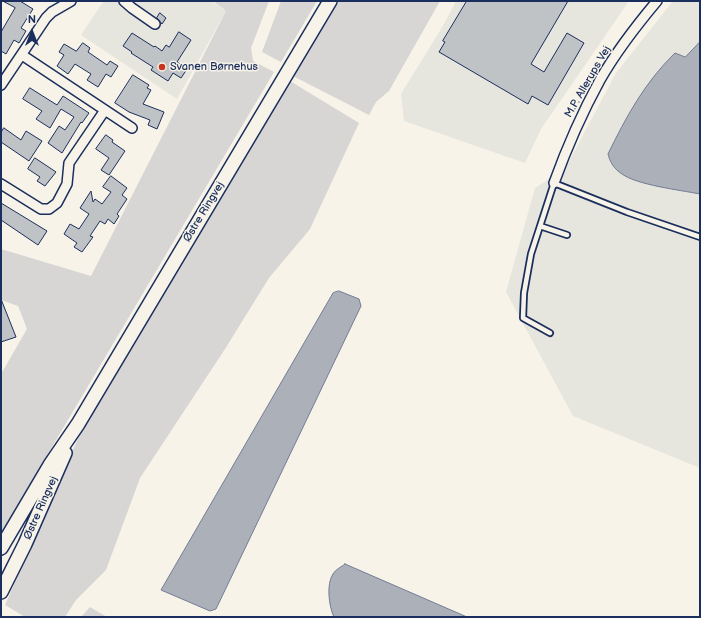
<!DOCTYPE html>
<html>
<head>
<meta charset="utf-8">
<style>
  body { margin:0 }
  #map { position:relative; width:701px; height:618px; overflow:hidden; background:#f7f3e8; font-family:"Balsamiq Sans",sans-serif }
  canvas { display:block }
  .frame { position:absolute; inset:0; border:2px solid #1b2f5e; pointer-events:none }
  .north { position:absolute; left:12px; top:12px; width:40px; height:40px; -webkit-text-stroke:3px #f7f3e8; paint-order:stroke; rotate:0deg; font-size:11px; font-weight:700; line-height:16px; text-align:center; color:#1b2f5e }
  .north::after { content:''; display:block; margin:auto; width:14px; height:18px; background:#1b2f5e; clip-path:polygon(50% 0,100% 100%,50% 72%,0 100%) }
</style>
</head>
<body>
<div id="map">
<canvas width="701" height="618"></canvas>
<div class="frame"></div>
<div class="north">N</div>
</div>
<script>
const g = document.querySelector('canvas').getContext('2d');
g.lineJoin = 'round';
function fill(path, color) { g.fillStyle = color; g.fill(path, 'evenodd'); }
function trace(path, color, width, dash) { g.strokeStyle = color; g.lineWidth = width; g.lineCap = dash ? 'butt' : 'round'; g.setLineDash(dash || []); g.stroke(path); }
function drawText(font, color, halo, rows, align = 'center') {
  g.font = font + ' "Balsamiq Sans",sans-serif'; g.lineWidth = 3; g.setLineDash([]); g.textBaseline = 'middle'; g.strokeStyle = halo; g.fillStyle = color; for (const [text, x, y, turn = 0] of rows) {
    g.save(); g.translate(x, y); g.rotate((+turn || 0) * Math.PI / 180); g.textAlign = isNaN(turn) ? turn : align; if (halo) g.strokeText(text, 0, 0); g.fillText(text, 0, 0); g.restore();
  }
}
fill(new Path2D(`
  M106,1H211L226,11L177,99L81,35L103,2Z
  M456,1H629L541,129L525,163L404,121L401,94L444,24Z
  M673,1H700V468L573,416L506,292L535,188L565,169L616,73Z`), '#e6e5de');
fill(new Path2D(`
  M213,1H269L251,48L253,61L274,72L1,533V374L27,329L18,306L1,300V249L91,276L226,11Z
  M281,1H317L281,62L262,52Z
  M339,1H440L389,91L376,102L369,115L293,76Z
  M290,81L359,123L310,229L269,278L225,349L140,478L106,570L76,600L65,617H25L5,605L83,427Z
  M90,607L107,617H81Z`), '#d7d6d4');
const water = new Path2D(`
  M700,42V194C680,190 637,185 622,174C614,169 610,162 608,154C626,117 645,82 675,53L685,57Z
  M339,291L359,299L361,306L216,609L210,611L161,590L333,293Z
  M345,564L467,617H334C329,607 326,584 333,574C335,570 341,567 345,564Z`);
fill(water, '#acb0b9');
trace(water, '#727c95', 1);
const building = new Path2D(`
  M3,1H20L33,9L21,28L26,31L19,43L14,40L6,54L1,51V32L15,8Z
  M467,1H568L531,64L544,72L567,33L584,43L548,105L532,96L528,104L439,52L445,42L443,41Z
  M160,13L166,18L162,24L157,18Z
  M179,32L191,40L177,62L187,69L181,78L173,73L168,81L151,70L153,67L131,53L132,52L123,46L132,33L154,47L155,46L162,51L166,45L169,47Z
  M83,43L90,48L88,52L107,65L110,61L118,66L111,77L106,74L98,87L87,80L91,74L75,64L68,74L57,66L64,55L59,52L64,44L76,51Z
  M133,75L149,85L147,88L151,90L143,104L164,112L157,129L148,125L150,120L129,112L115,103Z
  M30,88L57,105L63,96L89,113L82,123L81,122L62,153L48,143L59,126L65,130L74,117L61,109L50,128L36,119L42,111L23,99Z
  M4,128L21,140L26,131L42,141L29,161L1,142V133Z
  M106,135L113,140L112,142L125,151L109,175L101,170L109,158L96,149Z
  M35,158L56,172L45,186L37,181L40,177L28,169Z
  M111,176L127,188L122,195L127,199L117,214L119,216L114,224L108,219L105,224L100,221L90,236L93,237L82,252L74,247L77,243L64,234L70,224L79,229L89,214L80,208L91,191L93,202L95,199L102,204L111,192L103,187Z
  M1,203L47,231L38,245L1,220Z
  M1,299L16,337L1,342Z`);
fill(building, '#c0c3c5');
trace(building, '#1b2f5e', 1);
const lane = new Path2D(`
  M540,226L567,235
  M550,333L523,318L524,293L531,254L554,183L627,212L700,237`);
const street = new Path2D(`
  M124,1L132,8L155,24
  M22,55L132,128
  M1,85L46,18L52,12L71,1
  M554,183C567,147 582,113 600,80C616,52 636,26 657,1
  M1,184L41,209H49L57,203L67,184L69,163L105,110`);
const secondary = new Path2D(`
  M1,548L50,465L78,424L330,1
  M1,592L25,544L65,453`);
trace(lane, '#1b2f5e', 8);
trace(street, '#1b2f5e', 12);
trace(secondary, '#1b2f5e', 16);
trace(lane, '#f7f3e8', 4.5);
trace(street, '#f7f3e8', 9);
trace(secondary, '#f7f3e8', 13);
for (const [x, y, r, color] of [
  [162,67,4,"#c8321e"]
]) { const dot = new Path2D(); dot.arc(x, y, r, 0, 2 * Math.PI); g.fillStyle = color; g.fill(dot); trace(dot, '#f7f3e8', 1.5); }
drawText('11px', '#1b2f5e', '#f7f3e8', [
  ["Svanen Børnehus",170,67]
], 'left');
drawText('11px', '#1b2f5e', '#f7f3e8', [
  ["M.P. Allerups Vej",588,82,-60],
  ["Østre Ringvej",204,212,-59],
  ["Østre Ringvej",41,508,-66]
]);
</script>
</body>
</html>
